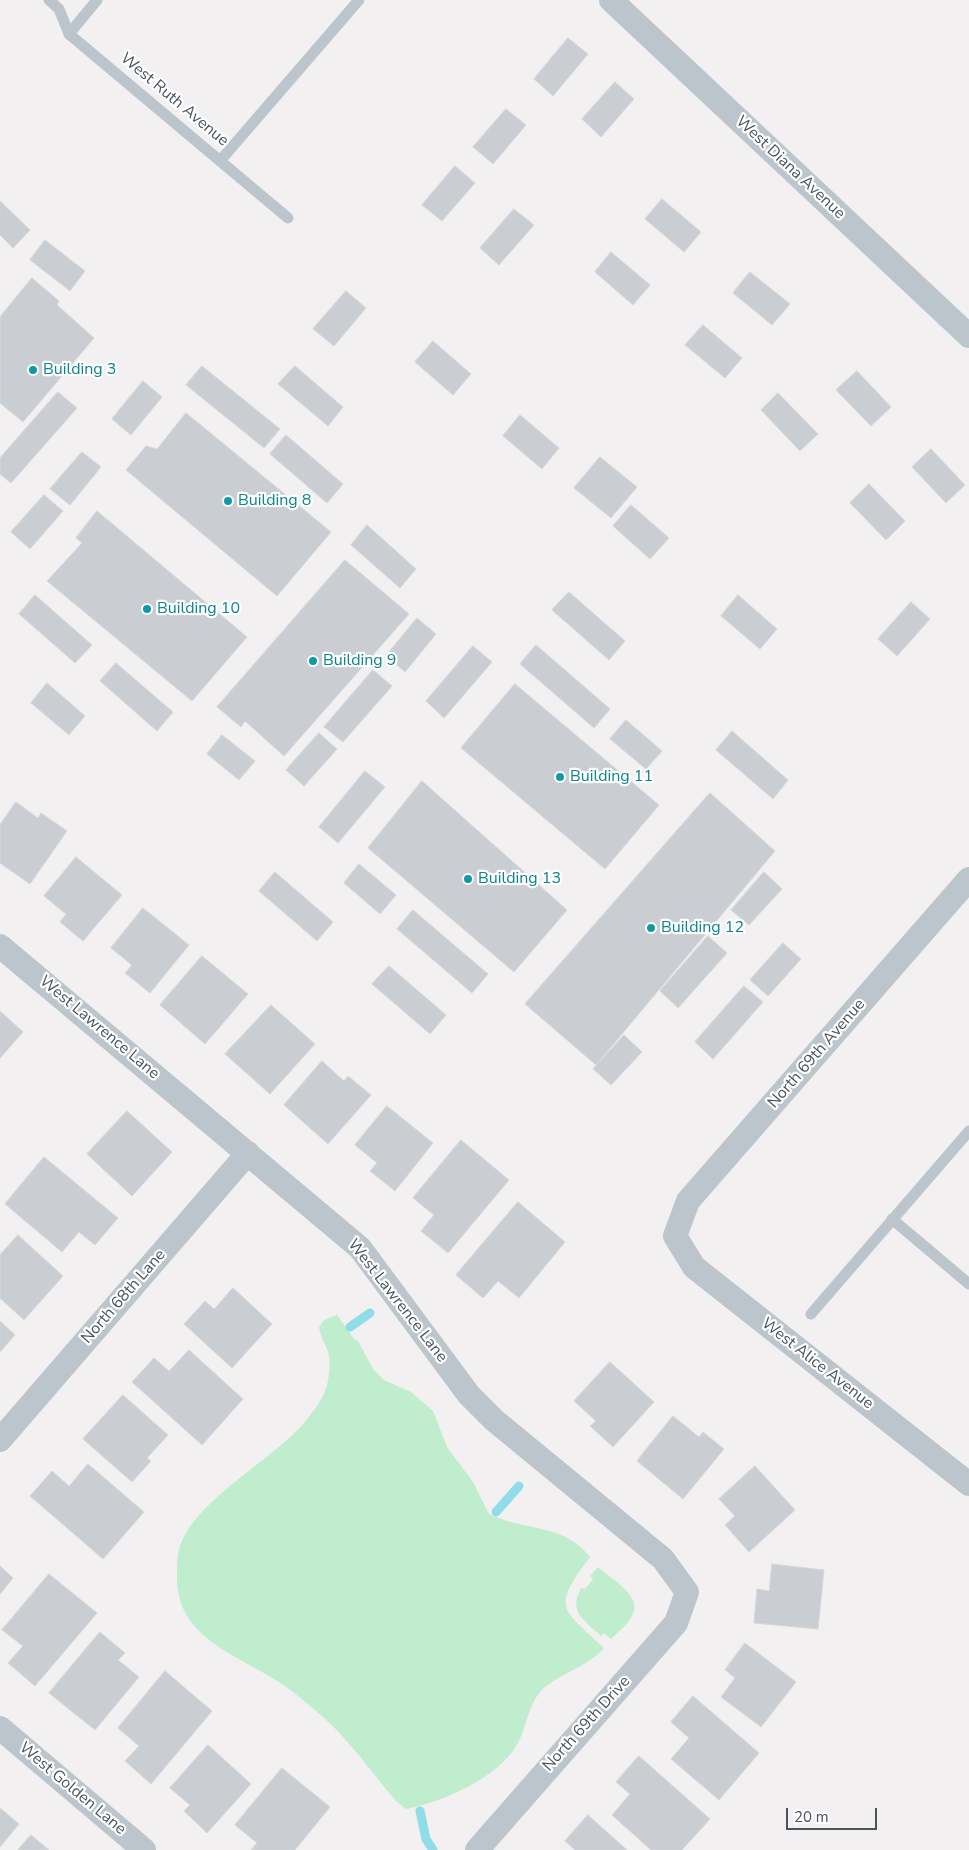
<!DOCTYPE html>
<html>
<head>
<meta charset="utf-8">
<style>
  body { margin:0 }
  #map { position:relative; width:969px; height:1850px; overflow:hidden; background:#f2f0f0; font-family:"Nunito Sans",sans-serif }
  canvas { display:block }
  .scale { position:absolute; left:786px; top:1808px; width:91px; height:22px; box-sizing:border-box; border:2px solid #49545d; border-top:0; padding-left:6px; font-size:15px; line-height:18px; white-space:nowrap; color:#49545d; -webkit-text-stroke:4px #fff; paint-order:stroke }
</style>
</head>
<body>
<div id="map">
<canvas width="969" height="1850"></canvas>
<div class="scale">20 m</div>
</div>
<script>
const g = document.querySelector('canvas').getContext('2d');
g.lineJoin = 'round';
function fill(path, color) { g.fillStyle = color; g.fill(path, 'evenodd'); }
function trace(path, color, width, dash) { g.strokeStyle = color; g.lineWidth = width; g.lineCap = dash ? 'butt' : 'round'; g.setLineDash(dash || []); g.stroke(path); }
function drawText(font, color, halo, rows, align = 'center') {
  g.font = font + ' "Nunito Sans",sans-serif'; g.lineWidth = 4.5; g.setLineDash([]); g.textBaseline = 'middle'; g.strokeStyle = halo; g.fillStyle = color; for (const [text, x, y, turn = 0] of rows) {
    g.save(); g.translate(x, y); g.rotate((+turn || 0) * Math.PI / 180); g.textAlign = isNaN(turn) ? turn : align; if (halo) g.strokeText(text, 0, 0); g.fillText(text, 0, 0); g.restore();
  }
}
fill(new Path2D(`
  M337,1315L354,1339L358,1341L373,1369L384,1380L411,1392L433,1411L447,1447L473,1482L489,1514C526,1532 562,1522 590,1557C551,1609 561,1607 604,1648C587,1667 563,1672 544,1688C529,1701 527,1726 518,1743C500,1777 443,1802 406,1809L396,1801C372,1773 351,1742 324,1718C308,1704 292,1690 274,1679C232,1653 175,1635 177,1575C177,1567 177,1557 179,1549C194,1500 269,1463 303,1424C312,1413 323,1400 327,1386C329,1376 331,1362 328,1352C325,1343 320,1336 319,1327L324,1320Z
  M598,1567C609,1577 639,1594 634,1611C632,1621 618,1632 611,1639L604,1633L601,1636C584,1620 568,1612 581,1588L585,1589L593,1579L590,1576Z`), '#c1edcf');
trace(new Path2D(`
  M350,1327L370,1313
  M496,1512L519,1486
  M420,1811L426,1839L433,1850`), '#90dce8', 9);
const building = new Path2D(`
  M568,38L588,54L553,96L534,79Z
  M615,82L634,99L601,137L582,119Z
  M506,109L526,125L493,164L473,147Z
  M455,166L475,183L442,221L422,205Z
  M662,199L701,232L684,252L645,219Z
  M0,201L30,230L13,248L0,235Z
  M514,209L534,225L499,265L480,248Z
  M45,240L85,271L70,291L30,260Z
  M611,252L650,285L633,305L595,272Z
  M750,272L790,304L772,325L733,293Z
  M32,278L59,301L57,305L94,338L23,422L0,403V317Z
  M346,291L366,308L334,346L313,329Z
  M703,325L742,358L725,378L685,345Z
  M433,341L471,374L453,395L415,362Z
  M202,366L280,429L264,448L186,385Z
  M295,366L343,407L328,426L278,384Z
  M857,371L891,407L871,426L836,390Z
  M143,381L162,397L131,435L112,419Z
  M58,392L77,408L11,483L0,474V458Z
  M778,393L818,434L800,451L761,410Z
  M186,413L331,532L277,596L126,470L146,446L157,449Z
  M520,415L559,448L542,469L503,436Z
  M286,435L343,484L327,503L270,454Z
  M931,449L965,485L946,503L912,467Z
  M82,452L101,467L70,505L50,489Z
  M600,457L637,487L611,518L574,488Z
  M869,484L905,521L886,540L850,503Z
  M44,495L63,511L30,549L11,532Z
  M631,505L669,538L650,559L613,526Z
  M97,511L247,637L192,701L47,581L82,543L76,538Z
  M367,525L416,569L400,588L351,545Z
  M345,560L409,614L284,756L245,721L241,727L217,707Z
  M569,592L625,641L609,660L552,610Z
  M35,595L92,645L75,663L19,614Z
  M738,595L777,629L760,649L721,616Z
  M911,602L930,619L897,656L878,639Z
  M417,618L436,634L405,672L386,656Z
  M536,645L610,709L594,728L520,664Z
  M473,646L492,662L444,718L426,701Z
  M116,663L173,712L157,731L100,681Z
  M373,670L392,686L343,742L324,727Z
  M47,683L85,716L69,735L31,703Z
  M515,684L659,805L605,869L461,748Z
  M626,720L662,751L646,769L610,739Z
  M732,731L788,780L773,799L716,750Z
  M319,733L337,749L304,786L286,770Z
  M222,735L255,761L239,780L207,754Z
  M365,771L385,787L338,843L319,827Z
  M422,781L567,910L514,972L368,848Z
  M710,793L775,851L596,1065L525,1004Z
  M16,802L38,818L41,813L67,831L30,884L0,863V825Z
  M76,857L122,895L83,941L60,922L66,914L44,896Z
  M359,864L396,895L380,914L344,883Z
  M275,872L333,922L317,941L259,891Z
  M764,872L782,889L749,925L731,910Z
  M143,908L189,945L150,993L125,973L132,965L111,948Z
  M413,910L488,974L472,993L397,929Z
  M708,936L727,953L678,1008L660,991Z
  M783,943L801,959L768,996L750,980Z
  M202,956L248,994L205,1044L160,1005Z
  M389,966L446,1015L430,1034L372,984Z
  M744,986L763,1002L713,1059L695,1042Z
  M271,1005L315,1044L270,1094L225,1054Z
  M0,1011L23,1032L0,1058Z
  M624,1035L642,1052L611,1085L593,1069Z
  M322,1061L344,1081L348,1076L371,1095L328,1144L284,1105Z
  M387,1106L433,1143L395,1191L370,1171L377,1163L355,1145Z
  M127,1111L172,1152L132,1196L87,1154Z
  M461,1140L509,1180L448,1253L421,1231L434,1215L413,1198Z
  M44,1157L118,1218L95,1245L79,1232L62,1252L5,1204Z
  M518,1202L565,1242L519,1298L498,1281L483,1298L456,1275Z
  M18,1235L63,1276L24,1320L0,1298V1255Z
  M233,1288L272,1324L232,1368L184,1324L205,1301L214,1309Z
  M0,1321L15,1335L0,1352Z
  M189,1350L243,1399L202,1445L132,1382L154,1358L169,1371Z
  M610,1362L654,1402L613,1447L590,1426L596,1421L574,1401Z
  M123,1395L168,1435L147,1458L151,1461L132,1482L83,1439Z
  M673,1416L699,1437L703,1432L724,1449L683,1499L637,1461Z
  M88,1464L144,1512L103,1559L30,1496L52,1471L69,1486Z
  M755,1466L795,1510L749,1552L725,1525L735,1516L719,1499Z
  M772,1564L824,1570L818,1629L754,1623L757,1589L769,1591Z
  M0,1566L13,1578L0,1594Z
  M49,1574L97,1613L35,1686L8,1663L23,1646L2,1630Z
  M100,1632L125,1653L118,1660L139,1677L95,1730L49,1693Z
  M745,1643L796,1682L761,1727L721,1697L735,1678L725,1670Z
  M165,1671L212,1711L151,1784L125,1761L139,1746L118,1728Z
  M693,1696L759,1753L719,1800L671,1759L689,1738L671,1722Z
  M208,1745L251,1784L207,1833L184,1811L190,1805L170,1788Z
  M639,1756L710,1819L682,1850H651L612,1815L630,1794L616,1782Z
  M282,1768L330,1807L295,1850H251L257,1843L235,1825Z
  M0,1808L19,1824L0,1847Z
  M588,1815L627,1850H575L565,1841Z
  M31,1835L49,1850H18Z`);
fill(building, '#cacdd2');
trace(building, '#d4d7db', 1);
trace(new Path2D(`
  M49,0L59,9L69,34L288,218
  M69,34L97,0
  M220,161L359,0
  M892,1219L969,1284
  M811,1314L969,1131`), '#bcc5cc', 11);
trace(new Path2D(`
  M611,0L969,336
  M969,879L688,1201L675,1236L694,1267L969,1484
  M0,946L360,1248L469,1395L494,1420L663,1559L687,1592L676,1623L477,1850
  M0,1440L248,1153
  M0,1728L144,1850`), '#bcc5cc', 24);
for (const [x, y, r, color] of [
  [33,370,5,"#0f9aa8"],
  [228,501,5,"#0f9aa8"],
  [147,609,5,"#0f9aa8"],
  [313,661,5,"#0f9aa8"],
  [560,777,5,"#0f9aa8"],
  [468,879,5,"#0f9aa8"],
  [651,928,5,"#0f9aa8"]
]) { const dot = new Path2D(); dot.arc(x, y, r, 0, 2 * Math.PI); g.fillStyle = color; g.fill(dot); trace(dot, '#fff', 2); }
drawText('16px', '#49545d', '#fff', [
  ["West Ruth Avenue",174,100,40],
  ["West Diana Avenue",790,168,43],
  ["West Lawrence Lane",99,1028,40],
  ["North 69th Avenue",817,1054,-49],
  ["North 68th Lane",124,1297,-49],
  ["West Lawrence Lane",397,1301,52],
  ["West Alice Avenue",817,1364,38],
  ["North 69th Drive",587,1724,-48],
  ["West Golden Lane",72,1789,40]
]);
drawText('16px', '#0d838f', '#fff', [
  ["Building 3",43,370],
  ["Building 8",238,501],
  ["Building 10",157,609],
  ["Building 9",323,661],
  ["Building 11",570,777],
  ["Building 13",478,879],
  ["Building 12",661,928]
], 'left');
</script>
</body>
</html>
